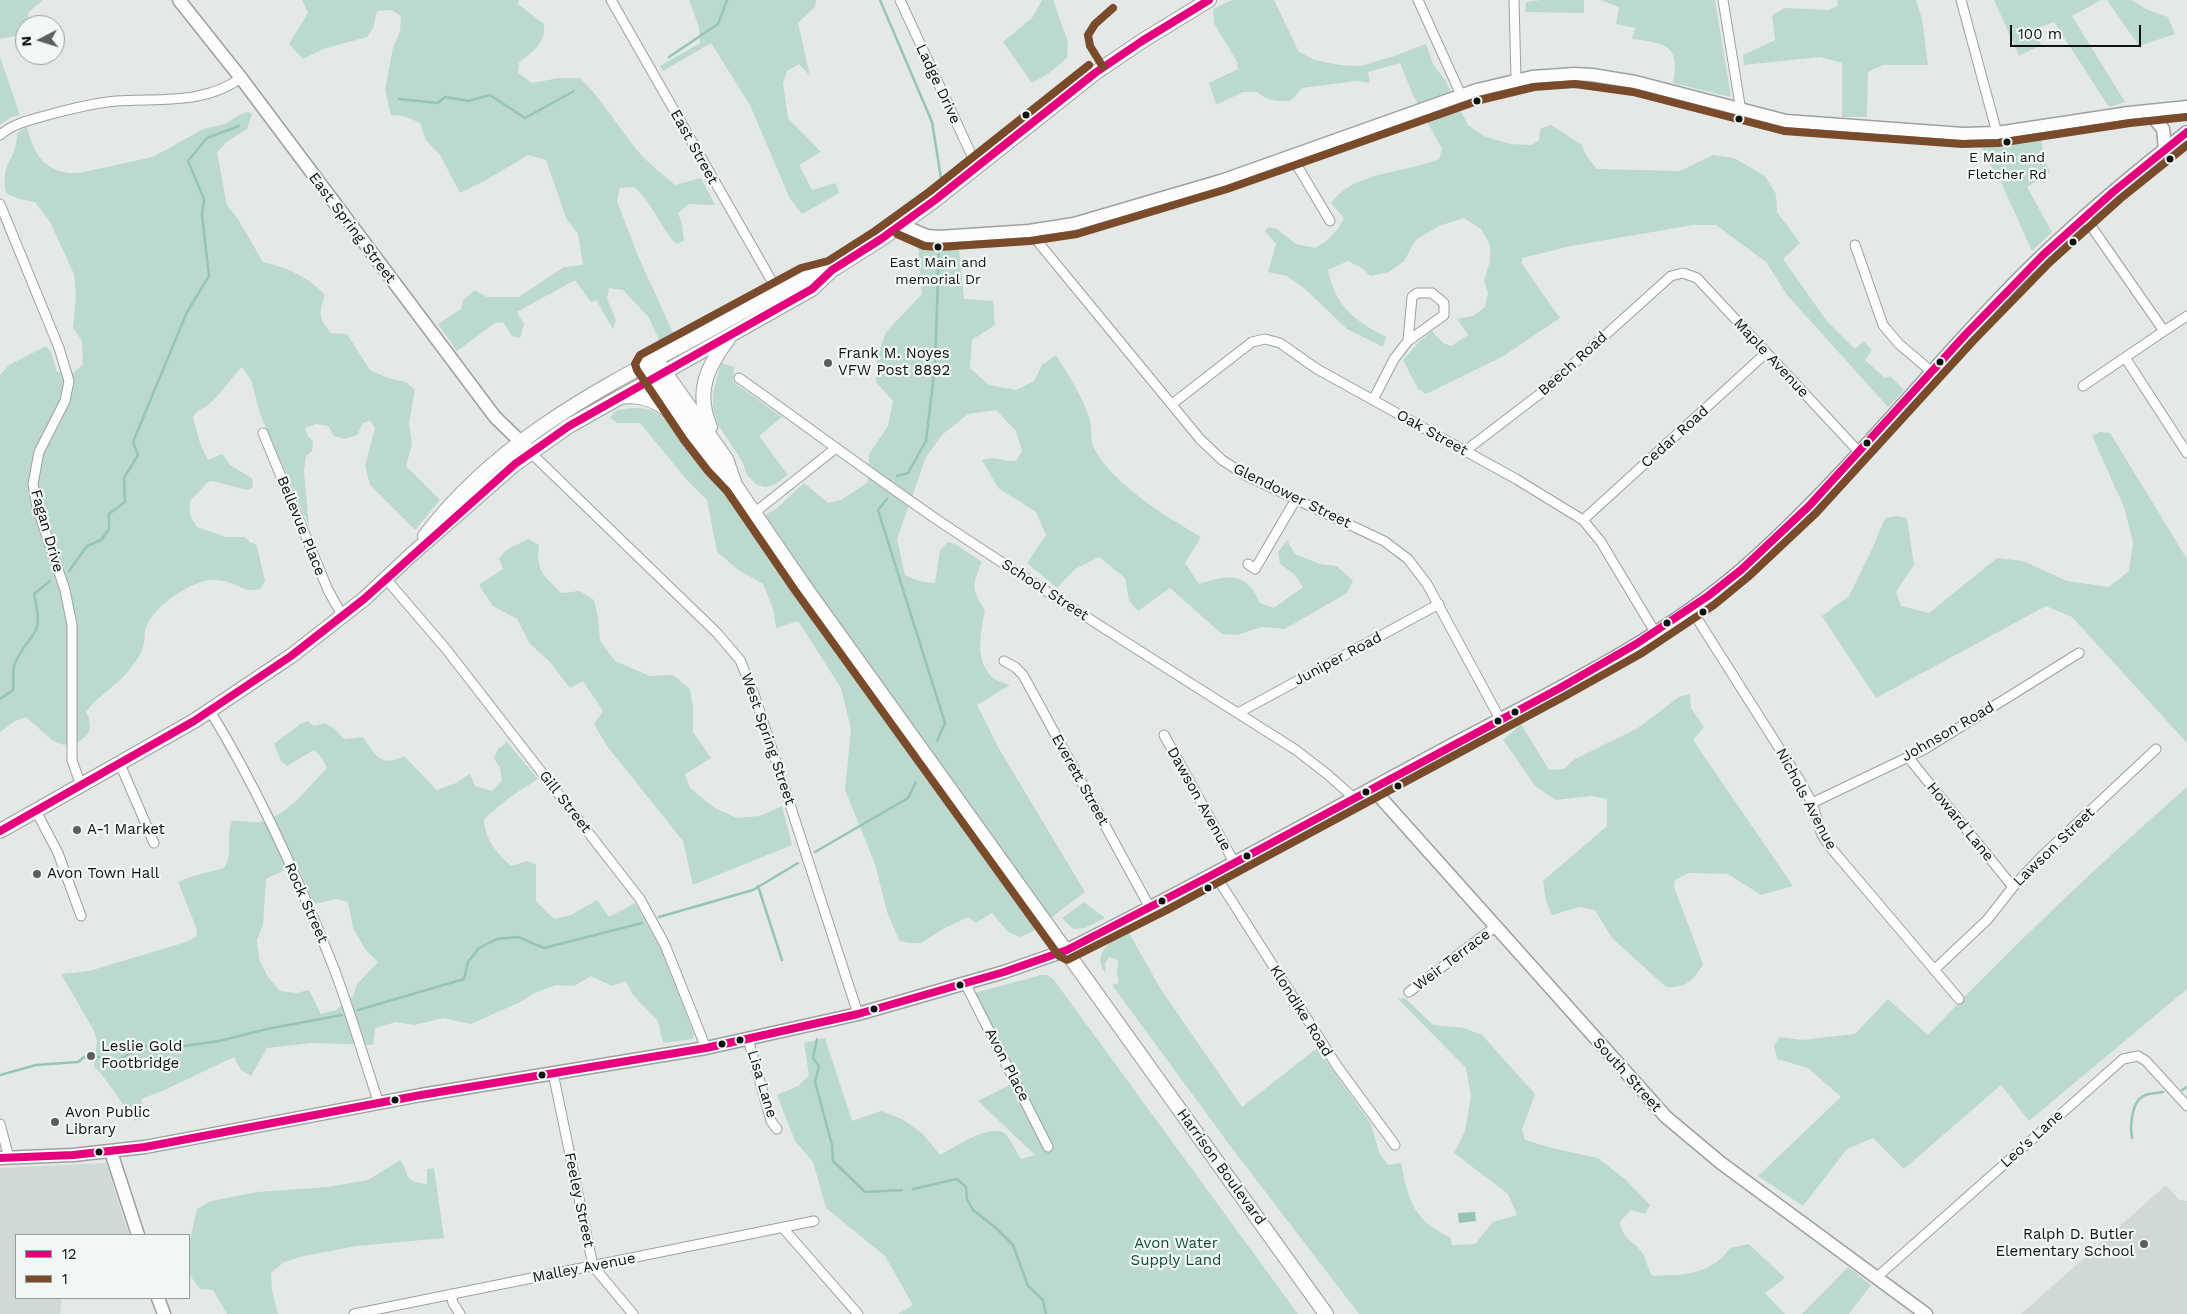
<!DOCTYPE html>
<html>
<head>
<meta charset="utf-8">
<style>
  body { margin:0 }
  #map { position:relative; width:2187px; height:1314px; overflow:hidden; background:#e4e9e7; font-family:"Work Sans",sans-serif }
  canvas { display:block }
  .legend { position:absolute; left:15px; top:1234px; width:175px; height:65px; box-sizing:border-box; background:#f0f7f4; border:1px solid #979c9a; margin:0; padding:6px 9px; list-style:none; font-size:15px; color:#111312 }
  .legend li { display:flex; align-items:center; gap:10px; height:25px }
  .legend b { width:25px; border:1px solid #979c9a }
  .north { position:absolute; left:15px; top:15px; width:50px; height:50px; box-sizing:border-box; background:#f0f7f4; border:1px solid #979c9a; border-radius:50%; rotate:265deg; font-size:14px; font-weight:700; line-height:20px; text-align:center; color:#111312 }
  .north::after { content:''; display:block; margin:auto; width:18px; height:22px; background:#5b5e5d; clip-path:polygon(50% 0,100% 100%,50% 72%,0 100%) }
  .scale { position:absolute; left:2010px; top:25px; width:131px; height:22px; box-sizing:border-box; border:2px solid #111312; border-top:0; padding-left:6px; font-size:15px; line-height:18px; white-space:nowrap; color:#111312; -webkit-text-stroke:4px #f0f7f4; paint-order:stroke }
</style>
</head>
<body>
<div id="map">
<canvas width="2187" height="1314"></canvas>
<ul class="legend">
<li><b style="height:6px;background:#e5007d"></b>12</li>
<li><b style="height:6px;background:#7a4b2a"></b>1</li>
</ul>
<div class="north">N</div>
<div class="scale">100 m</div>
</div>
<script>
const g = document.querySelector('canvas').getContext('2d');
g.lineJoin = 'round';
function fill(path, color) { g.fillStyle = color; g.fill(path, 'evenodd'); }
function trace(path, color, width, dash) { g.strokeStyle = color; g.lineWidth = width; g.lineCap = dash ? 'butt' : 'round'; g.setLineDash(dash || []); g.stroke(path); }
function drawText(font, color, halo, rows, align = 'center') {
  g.font = font + ' "Work Sans",sans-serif'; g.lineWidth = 4.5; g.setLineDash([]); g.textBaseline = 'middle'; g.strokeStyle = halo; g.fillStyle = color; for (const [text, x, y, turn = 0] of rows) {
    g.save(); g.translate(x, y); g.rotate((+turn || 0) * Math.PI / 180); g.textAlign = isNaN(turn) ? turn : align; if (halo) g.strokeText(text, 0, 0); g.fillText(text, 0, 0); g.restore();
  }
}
fill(new Path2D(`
  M106,1163L129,1235H16V1298H62L60,1314H0V1168Z
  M2166,1185L2179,1200L2187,1201V1314H2021Z`), '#cfd9d6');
fill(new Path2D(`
  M0,0H43L28,13L30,25H25V34L0,39Z
  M302,0H519L518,4L544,24C546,45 533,50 519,63L518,73L532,83L559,78H580C601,98 615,122 633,145C644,160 661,173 675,185L701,178L715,205L689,204L678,213L682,224L684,241L676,244C660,227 653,203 634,187L620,188L617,201L638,256L675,337L660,342L649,318L640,308L623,290L609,288L607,299L616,320L613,329L596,300L591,302L575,280L517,312L524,324L520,338L512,336L503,322L495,323L457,351L438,324L461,309L463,300L475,290L487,297H519L564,267L583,265L578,234L566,218L546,160L528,155L488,179L460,193L440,155L426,140L420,123L404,116L391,115L385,90L393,47L400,32L401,16L392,10L377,11L373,28L367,37L323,49L303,59L289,44L308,13Z
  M689,0H816L815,7L798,23L810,76L799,64L787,71L783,83L788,118L821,152L799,165L812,190L836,183L839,193L802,214L790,199L750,105L711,43L663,71L660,66L700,43L699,27Z
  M1042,0H1053L1068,42L1067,58L1048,74L1032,83L1003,42L1032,18Z
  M1232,0H1274L1299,52L1315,60L1340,65L1361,66L1397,55L1426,44L1433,64L1445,80L1468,125L1484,136L1510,144L1532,145L1539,140L1540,129L1551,125L1581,144L1588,158L1597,169L1680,171L1713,155L1734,158L1765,176L1776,194L1777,212L1800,243L1783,259L1826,320L1855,349L1864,341L1872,350L1865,360L1885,378L1890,376L1904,390L1888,407L1787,295L1766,262L1716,225H1693L1571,246L1522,258V264L1560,318L1502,357L1426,394L1418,389L1403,360L1420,341L1432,331L1443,343L1451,346L1468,335L1457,319L1473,316L1485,307L1488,293L1484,281L1490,261V245L1481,229L1464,218L1439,226L1416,240L1404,261L1389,272L1370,276L1362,268L1348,261L1328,270C1336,307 1354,320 1386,337L1383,347L1347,329L1306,290L1287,276L1268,272L1276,244L1265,231L1268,227L1277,229L1296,244L1315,248C1329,240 1337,232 1344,218L1331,203C1354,171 1406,173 1439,159L1442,149L1413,95L1400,63L1368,72L1370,83L1356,81L1302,88L1290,101C1277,101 1267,101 1257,92H1243L1216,105L1209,83L1238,69L1237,62L1214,23L1213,9Z
  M1541,0H1584V13L1525,12L1526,2Z
  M1600,0H1715L1731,97L1673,83C1681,45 1665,43 1632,39L1635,28L1616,24L1619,7Z
  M1837,0H1916L1922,19L1928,65H1883L1868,72L1867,117H1842V63L1820,57L1744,65L1743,55L1775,40L1772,15L1785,8L1828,10L1838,6Z
  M1994,0H2101L2072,16L2125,102L2109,107L2054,22L2035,29L2041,45L2019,56Z
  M2107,0H2131L2148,10L2168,17L2175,34L2139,46Z
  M0,57L20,115L10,118L0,125Z
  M248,112L252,114L247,129L228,141L217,152L227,205L238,219L263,262C288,268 307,276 325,295C319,314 318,317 331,333L347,334L370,370L388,378L406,382L415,390L409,423L412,445L406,466L440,500L415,530L370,485L365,466L375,428L370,420L363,423L357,435L345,439L334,436L328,426L316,424L305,428L308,436L313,441L312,451L306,456L304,471L309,526L260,414L251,380L242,367C230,378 214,406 198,410L193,417L200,443L208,460L222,454L230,465L252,478L253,487L247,490L213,481L208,482L190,501V515L197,527L226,537H245L251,543H254L257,547L265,581L260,589C256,590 249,591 245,589C232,584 220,577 205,581C183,587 151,608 145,631C144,637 145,644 142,650C139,658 131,668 125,675C113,688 94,699 86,712L89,718L90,729L87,735L80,741L64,745L53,741L26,717L15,721L0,732V375L9,365L46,346L51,352L57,372L73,373L83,364L82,341L73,328L76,295L74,274L50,222L35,202L19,199L6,193C0,159 17,162 17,133L27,127C34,156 47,175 79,173L153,157L203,129L225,124L239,115Z
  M2041,136L2044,159L2050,172L2027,187L2052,232L2032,251L2000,180L1987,160L1982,146Z
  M918,246L959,249L964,299L993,301L995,325L972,340L970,368L989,385L1016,390L1034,381L1042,365L1056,355C1067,372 1085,401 1090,420C1092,429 1090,442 1095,450C1116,487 1166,516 1201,537L1185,563L1199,584C1228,575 1246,571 1260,603L1274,608L1303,587L1294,574L1280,564L1278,552L1287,540L1295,554L1320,564L1337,566L1353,581L1347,593L1285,629L1262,627L1237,635L1222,634L1170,588L1138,611L1129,601L1125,578L1099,557L1075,569L1057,588L1027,563L1046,535L1036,512L998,488L982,460C998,455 1001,462 1016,461L1022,451L1016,431L996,410L968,414L942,435L926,457L897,539L905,575L919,581L935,583L940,550L948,542L955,544L982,562C972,585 971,589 985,610C981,632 974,659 992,677C997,681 1005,683 1010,685L977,705L998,747L1085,892L1032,932L1020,937L1008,932L992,913L976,923L968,917L943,929L921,943H908L899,940L887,912L875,864L845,790L851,729L841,688L798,621L776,628L773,609L763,584L737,569L717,552L707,500L686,479L640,423H618L610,418L615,411C627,408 641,406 653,411C678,421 732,499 749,523L776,509L804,483L828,503L841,500L868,482L869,454L888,426L893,401L876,382L877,359L886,332L922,294Z
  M721,363L734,367L733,381L736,384L782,417L759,436L788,475L774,485L765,487L757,485L747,475L742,461L718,425L713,409V392Z
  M2100,432L2110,433L2187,559V743L2072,617L2046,606L1876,698L1822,616L1849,596L1873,547L1885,518L1897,516L1907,518L1914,565L1896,592L1901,606L1929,613L1997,558L2023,561L2067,581L2109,587L2129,571L2133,542L2124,507L2092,436Z
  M528,539L539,545C536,572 543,574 561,593L580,591L594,600L598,617L600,641L615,661L650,676L673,675L690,689L693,708V732L711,758L685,774L690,788L715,808L737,818L760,816L782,806L792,845L693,885L683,841L607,746L594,724L603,711L583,681L570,688L549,661L530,644L517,619L493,606L479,585L503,569L499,558L508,549Z
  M1690,694L1691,708L1704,727L1693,740L1793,886L1761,895L1728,874L1689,873L1675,880L1674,887L1703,964C1693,981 1687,988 1666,987L1612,938L1595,910L1579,907L1552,915L1546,901L1543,881L1607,826V799L1591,796L1556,800L1536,787L1503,740L1521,724L1549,770L1564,769L1573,760L1638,728L1679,697Z
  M308,721L314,726L325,723L335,729L344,739L363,737C375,755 381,768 404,756L437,790L456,783L470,774L475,786L492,791L502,781L500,768L494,758L498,749L507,742L538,779L510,797L484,819C485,840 496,852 511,866L528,861L536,865V901L554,919L571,915L597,900L609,917L635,903L662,951L694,1034L693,1039L663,1043L658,1021L633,995L626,981L612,986L591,976L574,986L556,985L534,993L520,1002L471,1024L443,1018L414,1025L396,1022L375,1028L373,1045L311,1043L267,1048L251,1076L241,1070L234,1057L160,1092L141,1099L146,1118L135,1121L100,1072L94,1067L97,1040L93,1029L61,974L89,971L183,943L196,937L197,930L178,882L190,877L224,868C234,853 225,837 232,821C241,820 251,823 260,822C288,816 308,787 327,768L322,758L314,750L287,766L281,761L274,744L300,724ZM297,864L314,904L336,899L348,902L353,928L365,949L378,962L357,984L353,996L336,1010L321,1014L309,990L296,993L280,991L268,977L259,959L257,940L263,925L266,879Z
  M2187,787V989L2029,1121L2001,1085L1904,1169L1873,1138L1847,1149L1803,1206L1758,1176L1841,1097L1808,1068L1777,1059L1774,1045L1780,1037L1802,1040L1855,1034L1888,999L1928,1035C2010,948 2097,866 2187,787Z
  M1084,902L1105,918L1085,928L1073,929L1062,918Z
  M1128,931L1160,988L1242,1107L1317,1048L1371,1124L1379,1152L1388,1165L1401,1163C1408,1200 1414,1221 1450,1237L1452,1245L1475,1244L1493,1222L1517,1215L1508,1194L1454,1153L1465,1131L1471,1096L1466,1068L1398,999L1405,998L1433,1025L1464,1028L1482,1035L1535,1094L1522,1130L1525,1140L1552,1148L1598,1158L1626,1180L1650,1205L1645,1214L1631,1210L1620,1222C1623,1239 1631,1239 1641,1251C1647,1258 1646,1267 1653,1276C1684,1275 1711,1275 1730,1248L1749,1244L1785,1278L1765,1293L1785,1314H1359L1231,1147L1112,985L1119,983L1117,973L1118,960L1109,957L1105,963L1106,972L1103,970C1094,949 1113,941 1128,931Z
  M1041,975H1048L1054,980L1298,1314H898L913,1305L885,1256L826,1208L813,1162L795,1141L777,1095L798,1086L809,1075L804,1043L825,1038L852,1121L881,1111L902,1119L922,1133L940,1155C953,1148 990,1123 1004,1133C1011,1139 1016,1152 1021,1159L1035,1155L978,1101L1011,1084L967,995Z
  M400,1160C412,1177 401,1180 427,1184V1169L434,1168L444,1238L357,1246L304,1256L284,1262L271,1273L272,1290L278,1314H227L213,1290L200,1289L189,1274V1244L197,1209L211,1201L257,1192L328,1187L368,1180Z
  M1848,1267L1871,1285L1849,1314H1802Z`), '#bcd9d0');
fill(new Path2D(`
  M1475,1212L1476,1221L1459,1223L1458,1213Z`), '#95c5b6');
trace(new Path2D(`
  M880,0L932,122L941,178
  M669,57L718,24L727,0
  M399,99L438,103L445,97L468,101L490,95L525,118L574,91
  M897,476L908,473L926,441L935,365L939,250
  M887,499L878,510L945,723L937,741
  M69,571L87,546L101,540L109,529V514L125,502L124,478L138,455L133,442L187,312L209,276L202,215L204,199L188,161L207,138L239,126
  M0,699L13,690C14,682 12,670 15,663C31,629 45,639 34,594L50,581
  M815,852L908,798L916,782
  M758,886L782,960
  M659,917L753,890L798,863
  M358,1010L464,979L468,962L479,948L497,939L518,937L544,948L642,923
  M817,1039L813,1058L819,1066L815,1082L832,1145L833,1161L865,1192L902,1190
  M0,1075L36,1065L78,1062L84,1057L95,1056L116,1061L144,1046L170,1048L219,1041L267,1029L342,1015
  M2182,1090L2187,1087
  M2132,1138C2130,1127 2131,1103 2143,1096C2149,1093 2157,1093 2163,1092
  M913,1189L957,1179L966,1187L967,1199L973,1210L996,1228L1013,1245L1028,1286L1043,1300L1046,1314`), '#95c5b6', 2.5);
const street = new Path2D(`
  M611,0L778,292
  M900,0L977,167
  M1418,0L1461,95
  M1514,0L1516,79
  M1723,0L1741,111
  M1961,0L1997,133
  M0,135C14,123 31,120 48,115C70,109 93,103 116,101C159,98 203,105 241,78
  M1292,157L1330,221
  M0,204L59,348L69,381L65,401L39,452L33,484L37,507L65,590L72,625V760L81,786
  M2084,216L2164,331L2187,316
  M1029,231L1200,439L1222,460L1247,476L1384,541L1408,559L1427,584L1500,719
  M1855,245L1883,325L1899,344L1932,372
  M2126,359L2187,453
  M739,378C807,426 873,476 942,523C1059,601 1178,675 1296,750L1327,774L1354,798
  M2083,386L2164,331
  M1373,400L1394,359L1408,341L1444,315V303L1432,293H1417L1412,297L1408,341
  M1172,404L1252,342L1265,339L1280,343L1317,369L1516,479L1583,520L1601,542L1655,632
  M263,433L328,590L343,617
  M1465,451L1541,393L1671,276L1683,273L1697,278L1860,453
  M530,452L717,633L740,660L754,694L858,1014
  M754,513L836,448
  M1583,520L1766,353
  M1248,564L1255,569L1296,499
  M386,579L446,649L640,899L665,945L706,1048
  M1691,609L1800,781L1812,803L1822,835L1831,848L1959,999
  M1004,661L1015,667L1023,675L1149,906
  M210,711C260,792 300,882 335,971C351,1014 364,1059 379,1104
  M1238,713L1439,604
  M1164,735L1234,862
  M1908,757L2013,887
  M120,764L154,843
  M1812,803L1925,749L2079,653
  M36,811L58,853L81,916
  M1214,873L1337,1066L1395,1145
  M1934,970L1987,920L2013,887L2041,857L2156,749
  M965,983L1048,1147
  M1409,992L1495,927
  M748,1039L771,1121L777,1129
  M553,1073L593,1266L633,1314
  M0,1124L9,1158
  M783,1228L858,1314
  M1877,1277L2123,1059L2138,1056L2146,1061L2187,1106
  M451,1294L453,1303L460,1314
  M354,1314L814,1221`);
const secondary = new Path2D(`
  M179,0L241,78L495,417L527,448
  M2148,111L2163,129L2165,149
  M901,225L927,236L939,237L1029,231L1074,224L1224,180L1477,90L1532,77L1575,74L1592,75L1635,82L1786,121L1963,134L1997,133L2129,113L2187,107
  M1372,788L1666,1117L1721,1163L1926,1314
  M111,1152L138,1235
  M0,1158L73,1155L145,1147L421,1095L706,1048L858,1014L1004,972L1067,950C1195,886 1320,816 1446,748C1545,695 1656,643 1741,570C1835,488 1912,390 1998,300C2056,238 2120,184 2187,132
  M158,1298L164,1314`);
const primary = new Path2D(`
  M645,364L692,434L716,465L735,485L802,583L1326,1314
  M659,364L726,459L734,482
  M620,397C640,394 659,401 673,415
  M710,427C695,392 707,367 728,339
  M425,536C492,447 587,395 684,344C725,322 765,299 806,277L829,270
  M0,831L194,721L291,656L364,599L411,555L515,464L569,426L812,289L832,270L881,239L935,200L1095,73L1142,41L1209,0`);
trace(street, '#9da09f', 11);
trace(secondary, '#9da09f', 15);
trace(primary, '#9da09f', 16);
trace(street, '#fbfcfb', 9);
trace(secondary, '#fbfcfb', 12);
trace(primary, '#fbfcfb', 14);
trace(new Path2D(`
  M0,831L194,721L291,656L364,599L515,464L569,426L812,289L832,270L881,239L935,200L1095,73L1142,41L1209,0
  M0,1158L73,1155L145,1147L421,1095L706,1048L858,1014L1004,972L1067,950L1210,876L1560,688L1636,644L1708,596L1741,570L1809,506L1966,334L2043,255L2113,192L2187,132`), '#e5007d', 8);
trace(new Path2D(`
  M1089,65L929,192L875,231L828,261L801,268L640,355L635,364L637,370L684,440L708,471L727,491L794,589L1059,956L1067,960L1167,910L1565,696L1642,653L1714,605L1748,577L1816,513L1973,341L2050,262L2120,199L2187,145
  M1103,67L1090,46L1088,35L1095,24L1113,8
  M897,234L924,246L939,247L1030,241L1077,234L1227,189L1480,100L1534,87L1575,84L1633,92L1784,131L1962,144L1998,143L2130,123L2187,117`), '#7a4b2a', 8);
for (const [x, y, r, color] of [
  [1477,101,4.5,"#111312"],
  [1026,115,4.5,"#111312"],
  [1739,119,4.5,"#111312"],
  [2007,142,4.5,"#111312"],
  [2170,159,4.5,"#111312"],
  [2073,242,4.5,"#111312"],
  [938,247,4.5,"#111312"],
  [1940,362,4.5,"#111312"],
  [828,363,5,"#5b5e5d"],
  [1867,443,4.5,"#111312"],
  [1703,612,4.5,"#111312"],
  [1667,623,4.5,"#111312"],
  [1515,712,4.5,"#111312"],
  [1498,721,4.5,"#111312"],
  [1398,786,4.5,"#111312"],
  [1366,792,4.5,"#111312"],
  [77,830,5,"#5b5e5d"],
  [1247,856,4.5,"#111312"],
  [37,874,5,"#5b5e5d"],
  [1208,888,4.5,"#111312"],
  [1162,901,4.5,"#111312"],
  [960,985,4.5,"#111312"],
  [874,1009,4.5,"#111312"],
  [740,1040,4.5,"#111312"],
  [722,1044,4.5,"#111312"],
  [91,1056,5,"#5b5e5d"],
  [542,1075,4.5,"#111312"],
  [395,1100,4.5,"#111312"],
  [55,1122,5,"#5b5e5d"],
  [99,1152,4.5,"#111312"],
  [2144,1244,5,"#5b5e5d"]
]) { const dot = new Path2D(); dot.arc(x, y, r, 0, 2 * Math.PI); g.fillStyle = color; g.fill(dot); trace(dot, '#f0f7f4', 2); }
drawText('14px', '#111312', '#f0f7f4', [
  ["E Main and",2007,158],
  ["Fletcher Rd",2007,175],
  ["East Main and",938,263],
  ["memorial Dr",938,280]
]);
drawText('15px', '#111312', '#f0f7f4', [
  ["Ladge Drive",938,84,65],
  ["East Street",694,147,61],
  ["East Spring Street",352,228,53],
  ["Maple Avenue",1771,358,47],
  ["Beech Road",1573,364,-42],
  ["Oak Street",1432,433,29],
  ["Cedar Road",1675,437,-42],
  ["Glendower Street",1292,496,26],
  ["Bellevue Place",301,526,68],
  ["Fagan Drive",47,531,74],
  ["School Street",1045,590,33],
  ["Juniper Road",1338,659,-28],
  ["Johnson Road",1948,732,-30],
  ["West Spring Street",768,739,71],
  ["Everett Street",1080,780,61],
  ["Dawson Avenue",1199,799,61],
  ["Nichols Avenue",1806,799,62],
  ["Gill Street",565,802,52],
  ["Howard Lane",1960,822,51],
  ["Lawson Street",2054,847,-44],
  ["Rock Street",306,903,66],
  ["Weir Terrace",1452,960,-37],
  ["Klondike Road",1301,1011,58],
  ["Avon Place",1007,1065,63],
  ["South Street",1627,1075,48],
  ["Lisa Lane",762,1084,73],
  ["Leo's Lane",2032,1139,-42],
  ["Harrison Boulevard",1221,1167,54],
  ["Feeley Street",579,1200,78],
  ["Malley Avenue",584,1268,-11]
]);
drawText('15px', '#111312', '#f0f7f4', [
  ["Frank M. Noyes",838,354],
  ["VFW Post 8892",838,371],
  ["A-1 Market",87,830],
  ["Avon Town Hall",47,874],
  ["Leslie Gold",101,1047],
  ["Footbridge",101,1064],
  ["Avon Public",65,1113],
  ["Library",65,1130],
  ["Ralph D. Butler",2134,1235,"right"],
  ["Elementary School",2134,1252,"right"]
], 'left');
drawText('15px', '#134b3d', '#f0f7f4', [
  ["Avon Water",1176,1244],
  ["Supply Land",1176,1261]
]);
</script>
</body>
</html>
